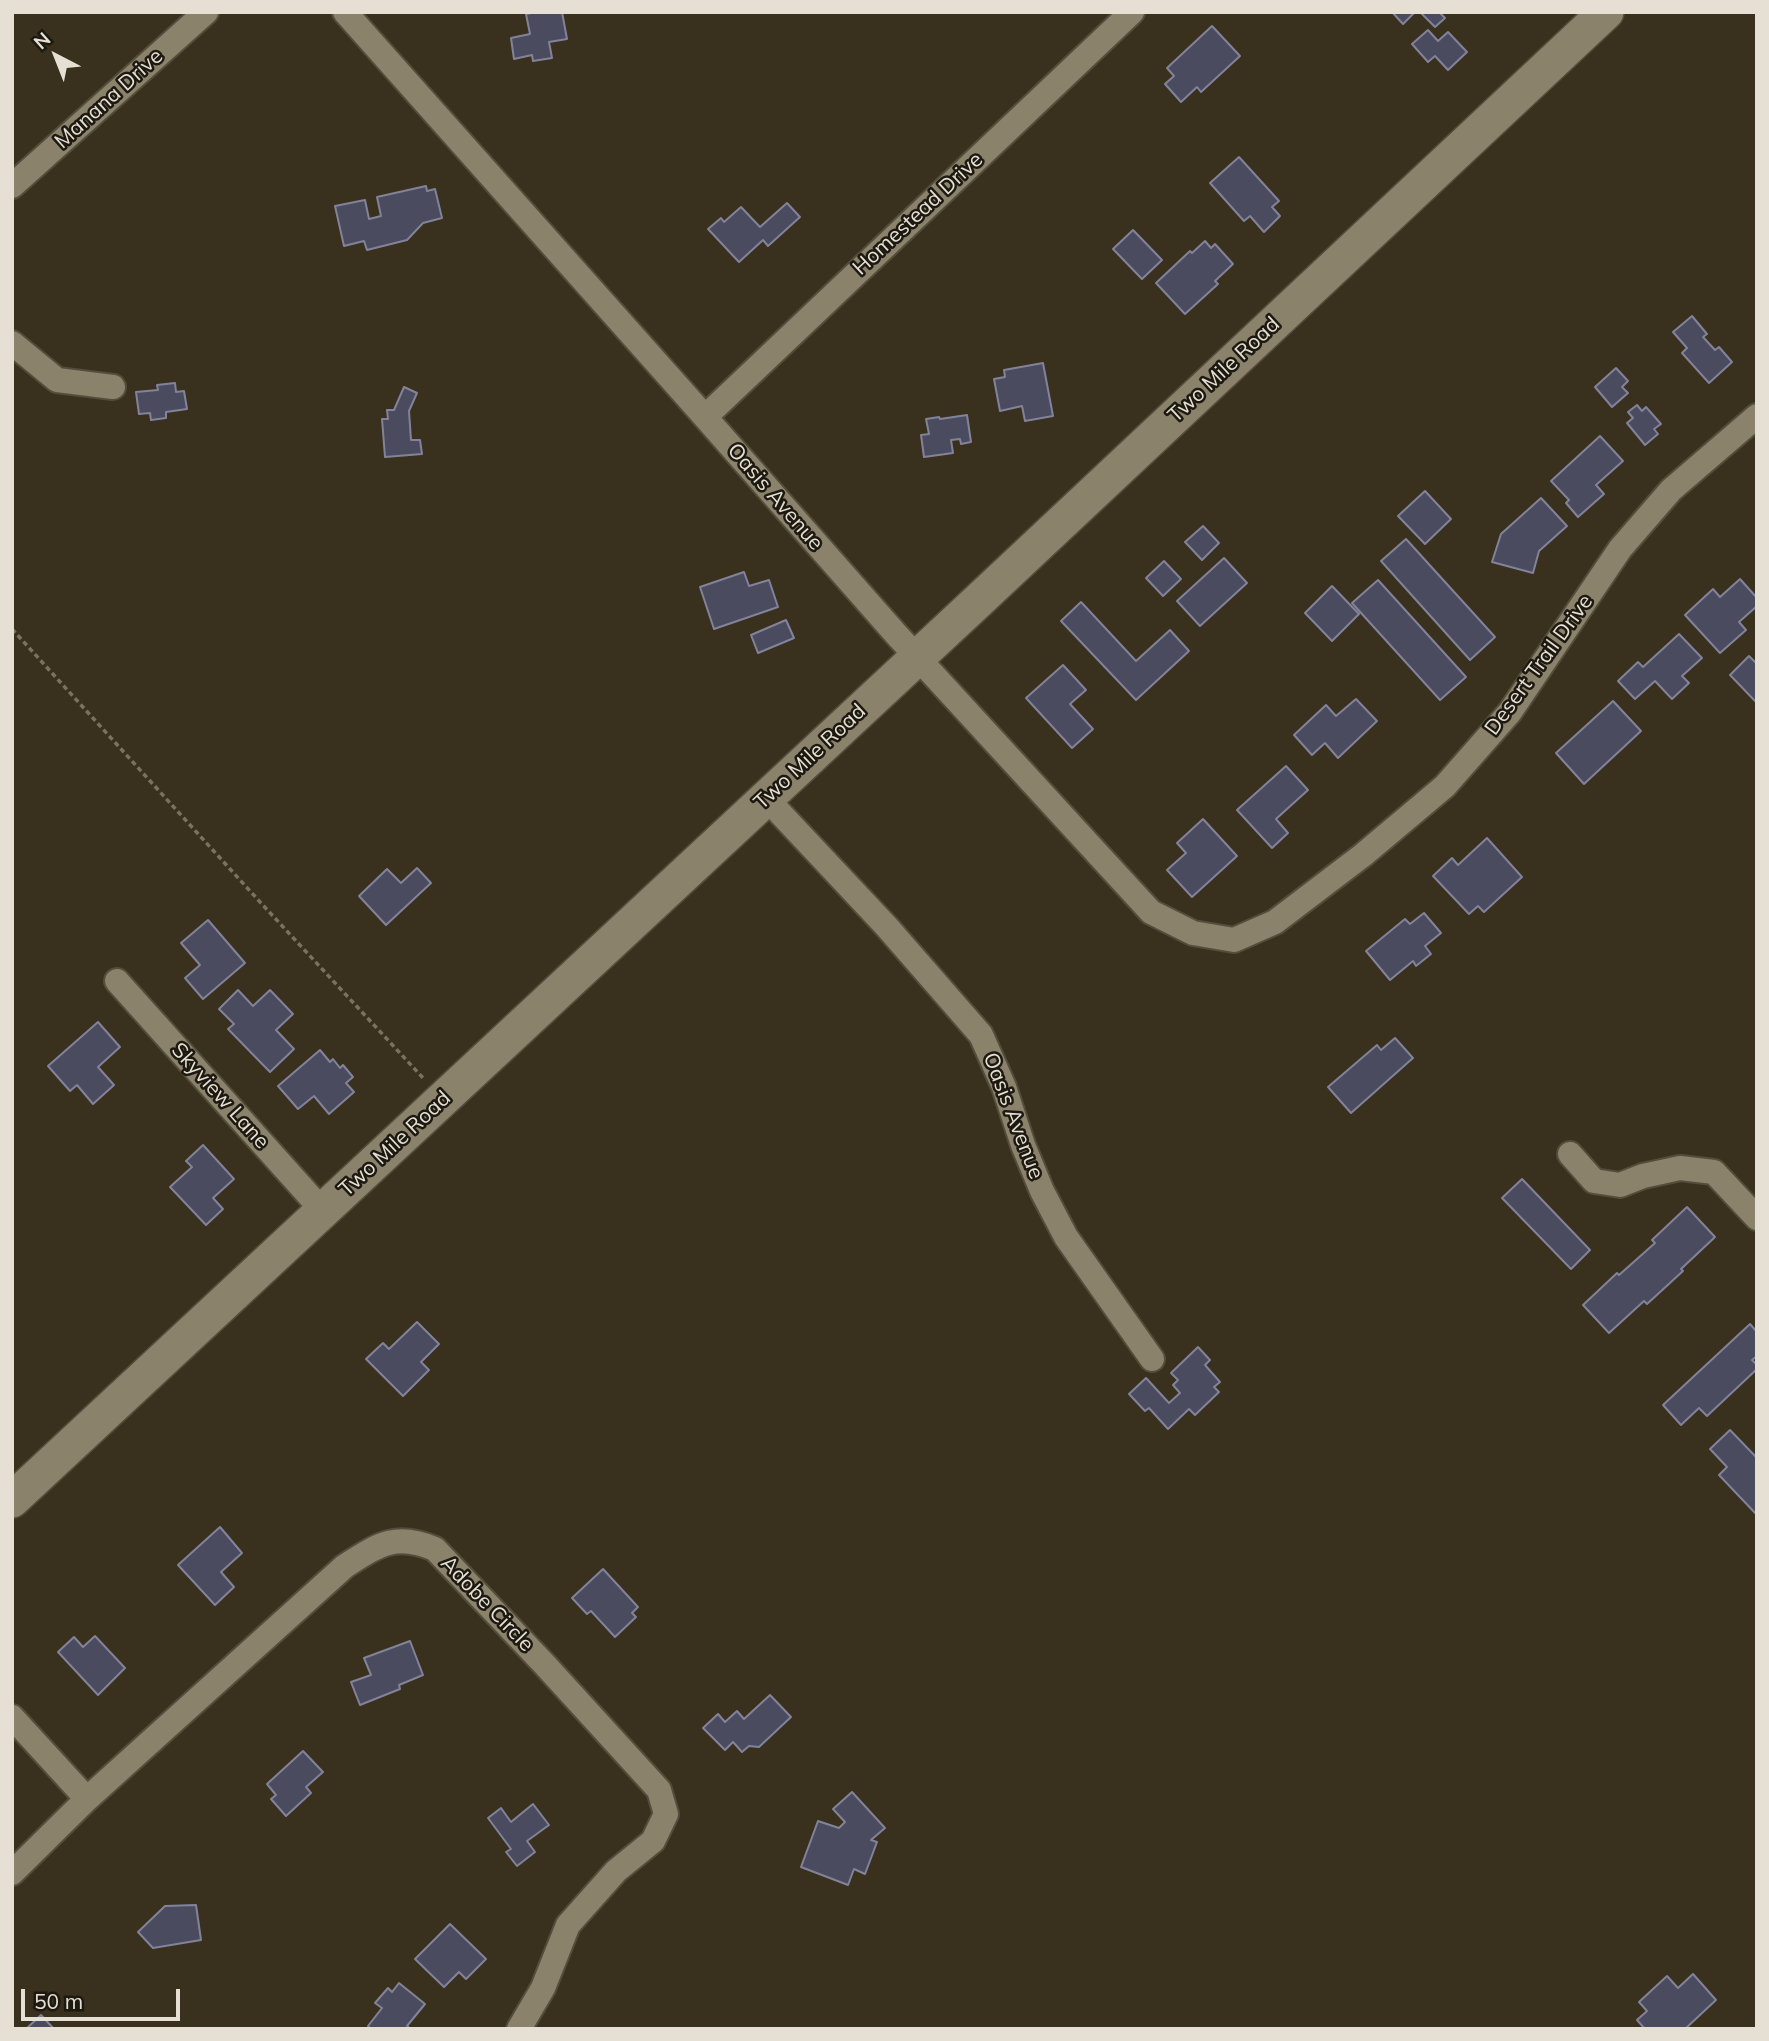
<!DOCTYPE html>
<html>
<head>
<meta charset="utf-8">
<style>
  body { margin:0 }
  #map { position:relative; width:1769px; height:2041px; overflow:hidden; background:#39311d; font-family:Mulish,sans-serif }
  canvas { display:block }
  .frame { position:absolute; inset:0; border:14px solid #e5e0d3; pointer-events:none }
  .north { position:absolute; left:21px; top:21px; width:70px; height:70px; -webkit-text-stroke:5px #1d1911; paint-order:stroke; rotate:318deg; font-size:19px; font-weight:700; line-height:28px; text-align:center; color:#e5e0d3 }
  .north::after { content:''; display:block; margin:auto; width:24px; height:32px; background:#e5e0d3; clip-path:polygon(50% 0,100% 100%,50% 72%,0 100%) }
  .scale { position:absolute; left:21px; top:1989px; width:159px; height:32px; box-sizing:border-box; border:4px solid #e5e0d3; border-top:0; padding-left:9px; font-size:21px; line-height:24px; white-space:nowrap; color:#e5e0d3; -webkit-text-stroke:5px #1d1911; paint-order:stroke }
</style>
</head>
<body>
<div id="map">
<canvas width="1769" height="2041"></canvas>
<div class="frame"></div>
<div class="north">N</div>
<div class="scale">50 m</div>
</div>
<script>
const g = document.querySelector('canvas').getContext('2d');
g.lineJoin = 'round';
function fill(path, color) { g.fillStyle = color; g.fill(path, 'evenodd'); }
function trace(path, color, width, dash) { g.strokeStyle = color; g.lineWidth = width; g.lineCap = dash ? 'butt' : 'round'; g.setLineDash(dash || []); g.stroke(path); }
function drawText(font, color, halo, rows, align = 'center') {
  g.font = font + ' Mulish,sans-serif'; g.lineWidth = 5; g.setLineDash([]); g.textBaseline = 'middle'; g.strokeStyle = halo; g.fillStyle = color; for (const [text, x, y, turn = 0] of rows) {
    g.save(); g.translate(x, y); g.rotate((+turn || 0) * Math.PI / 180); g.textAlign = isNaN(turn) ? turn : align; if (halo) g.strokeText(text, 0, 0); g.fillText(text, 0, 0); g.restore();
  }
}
const building = new Path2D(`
  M537,12H562L567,39L549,42L552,58L533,61L532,55L514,59L511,38L530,34L526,14Z
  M1392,12H1415L1403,24Z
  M1420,12H1439L1445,18L1435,27Z
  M1212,26L1240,56L1201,92L1197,87L1181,102L1165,84L1174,76L1167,68Z
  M1428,30L1438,41L1448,32L1467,52L1448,70L1435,56L1428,62L1412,44Z
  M1239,157L1279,201L1272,207L1280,216L1264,232L1250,216L1244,221L1210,183Z
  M426,186L427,191L435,189L442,218L423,223L407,240L367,250L364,241L344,246L335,206L365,200L369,219L381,216L377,197Z
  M787,203L800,217L768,246L763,240L739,262L708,229L721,218L724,222L741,207L760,227Z
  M1133,230L1162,260L1142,279L1113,249Z
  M1205,241L1211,248L1215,244L1233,264L1215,281L1218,284L1185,314L1156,283L1190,251L1192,253Z
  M1692,316L1707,334L1703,337L1715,350L1719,347L1732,362L1709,383L1682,353L1687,348L1673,332Z
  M1043,363L1053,416L1025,421L1022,406L1000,411L994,379L1005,377L1004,370Z
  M1616,368L1628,381L1622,387L1628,393L1612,407L1595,387Z
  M175,383L176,392L184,391L187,409L166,412V418L151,420L150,413L139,414L136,392L158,390L157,385Z
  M404,387L417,393L409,411L411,440H420L422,454L385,457L382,419H388L387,410H394Z
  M1637,405L1642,411L1646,407L1661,424L1654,429L1658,434L1645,445L1627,423L1633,418L1628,412Z
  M967,415L971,442L961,444L960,439L951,440L953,453L924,457L921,435L929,434L926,419L939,417L940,419Z
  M1600,436L1623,461L1596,485L1604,494L1578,517L1566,503L1569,500L1551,481Z
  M1425,491L1451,519L1425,544L1398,516Z
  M1541,498L1567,526L1539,551L1533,573L1492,562L1501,534Z
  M1203,526L1219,543L1202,560L1185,542Z
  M1406,539L1495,637L1470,660L1381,561Z
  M1224,558L1247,583L1200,626L1177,601Z
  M1164,561L1181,579L1163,596L1146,578Z
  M744,572L749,586L769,580L778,607L714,629L700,587Z
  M1740,579L1757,598V606L1739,622L1746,630L1720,653L1685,615L1713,589L1720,597Z
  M1378,580L1466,677L1440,700L1352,603Z
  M1332,586L1359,614L1332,641L1305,613Z
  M1081,602L1136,661L1170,630L1189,651L1136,700L1061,621Z
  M786,620L794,638L758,653L751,635Z
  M1679,634L1702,658L1682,676L1689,683L1672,699L1655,681L1635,699L1618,681L1638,662L1643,667Z
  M1749,656L1757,664L1756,702L1730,675Z
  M1063,665L1086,690L1070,704L1093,729L1072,748L1026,698Z
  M1356,699L1377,721L1338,758L1325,743L1312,755L1294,735L1326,705L1336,716Z
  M1613,701L1641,731L1584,784L1556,753Z
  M1286,766L1308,790L1276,819L1288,833L1272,848L1237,810Z
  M1203,819L1237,856L1192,897L1167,870L1186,853L1177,843Z
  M1487,838L1522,877L1484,912L1478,906L1469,914L1433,876L1452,858L1458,865Z
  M417,868L431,883L386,925L359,896L387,869L401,883Z
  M1424,913L1441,933L1425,946L1431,954L1416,966L1413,961L1390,980L1366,951L1405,919L1410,924Z
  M208,920L245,963L203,999L185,978L200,965L181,943Z
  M238,990L253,1006L270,990L293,1014L276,1030L294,1049L270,1072L228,1029L234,1024L219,1009Z
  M98,1022L120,1047L98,1067L114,1085L93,1104L77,1085L70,1091L48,1066Z
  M1395,1038L1413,1058L1351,1113L1328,1087L1377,1045L1381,1050Z
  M320,1050L330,1062L333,1059L340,1068L343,1065L353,1077L346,1083L354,1092L329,1114L314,1096L298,1109L278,1086Z
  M203,1145L234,1179L213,1198L223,1209L206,1225L170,1187L192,1167L186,1161Z
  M1522,1179L1590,1250L1571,1269L1502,1198Z
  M1687,1207L1715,1237L1681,1269L1683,1271L1647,1304L1644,1301L1609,1333L1583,1305L1617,1273L1619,1275L1655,1243L1652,1240Z
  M417,1322L439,1344L421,1362L429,1370L403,1396L366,1359L383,1343L389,1349Z
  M1750,1324L1757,1332V1356L1752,1360L1757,1365V1369L1707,1416L1699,1408L1681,1425L1663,1405Z
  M1198,1347L1210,1360L1205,1365L1220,1382L1214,1387L1219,1392L1195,1415L1189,1409L1168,1429L1149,1408L1145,1411L1129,1394L1146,1378L1169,1403L1180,1393L1173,1385L1178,1380L1171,1373Z
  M1730,1430L1757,1458V1515L1719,1475L1727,1467L1710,1449Z
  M220,1527L242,1553L221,1572L234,1587L215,1605L178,1565Z
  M603,1569L638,1607L632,1613L636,1617L615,1637L591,1611L587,1614L572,1598Z
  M95,1636L125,1668L98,1695L58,1652L74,1637L83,1647Z
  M410,1641L423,1675L399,1685L400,1689L360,1705L351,1682L371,1675L364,1658Z
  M770,1695L791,1717L759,1747L749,1746L742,1752L733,1742L725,1750L703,1728L718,1714L725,1722L737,1711L744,1719Z
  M303,1751L323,1772L306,1787L311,1793L286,1816L271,1799L276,1795L267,1784Z
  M852,1792L885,1828L871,1840L877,1842L865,1874L854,1869L848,1885L801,1867L818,1821L839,1828L845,1822L833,1809Z
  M533,1804L549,1825L527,1841L535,1852L517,1866L506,1852L511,1849L488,1818L501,1808L511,1822Z
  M196,1905L201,1940L153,1948L138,1932L165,1906Z
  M450,1924L486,1959L466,1979L459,1972L444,1987L415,1959Z
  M1693,1974L1716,2000L1685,2029H1645L1637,2020L1647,2011L1639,2002L1667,1976L1678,1988Z
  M399,1983L425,2004L407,2026L411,2029H371L368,2026L382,2008L375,2003L388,1988L392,1992Z
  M41,2015L54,2029H26Z`);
fill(building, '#4a4b5f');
trace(building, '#82839a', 2);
const minor = new Path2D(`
  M345,12L705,417L895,633L1151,912L1193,933L1234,940L1275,922L1363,855L1445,786L1510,712L1620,549L1671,490L1757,416
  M12,186L206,12
  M12,343L57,380L113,387
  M705,417L1132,12
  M766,798L887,927L981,1035L1004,1087L1023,1145L1042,1191L1066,1237L1152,1359
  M117,981L323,1211
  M1570,1154L1594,1181L1620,1185L1643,1176L1680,1168L1714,1172L1757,1218
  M12,1717L87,1799
  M12,1873L87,1799L345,1566C378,1545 395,1532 435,1549L546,1666L659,1790L666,1814L653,1841L616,1871L568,1925L543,1988L519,2029`);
const secondary = new Path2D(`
  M12,1500L977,602L1606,12`);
trace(minor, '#534d3b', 28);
trace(secondary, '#534d3b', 38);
trace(new Path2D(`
  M12,629L260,902L424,1079`), '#797261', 3.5, [5, 3.5]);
trace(minor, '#8b826b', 24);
trace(secondary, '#8b826b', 35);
drawText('21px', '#e5e0d3', '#1d1911', [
  ["Manana Drive",109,99,-42],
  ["Homestead Drive",918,214,-43],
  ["Two Mile Road",1224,370,-43],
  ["Oasis Avenue",775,497,49],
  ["Desert Trail Drive",1539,665,-54],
  ["Two Mile Road",810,757,-43],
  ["Skyview Lane",220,1096,48],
  ["Oasis Avenue",1013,1116,69],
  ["Two Mile Road",395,1144,-43],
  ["Adobe Circle",487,1604,46]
]);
</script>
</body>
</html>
